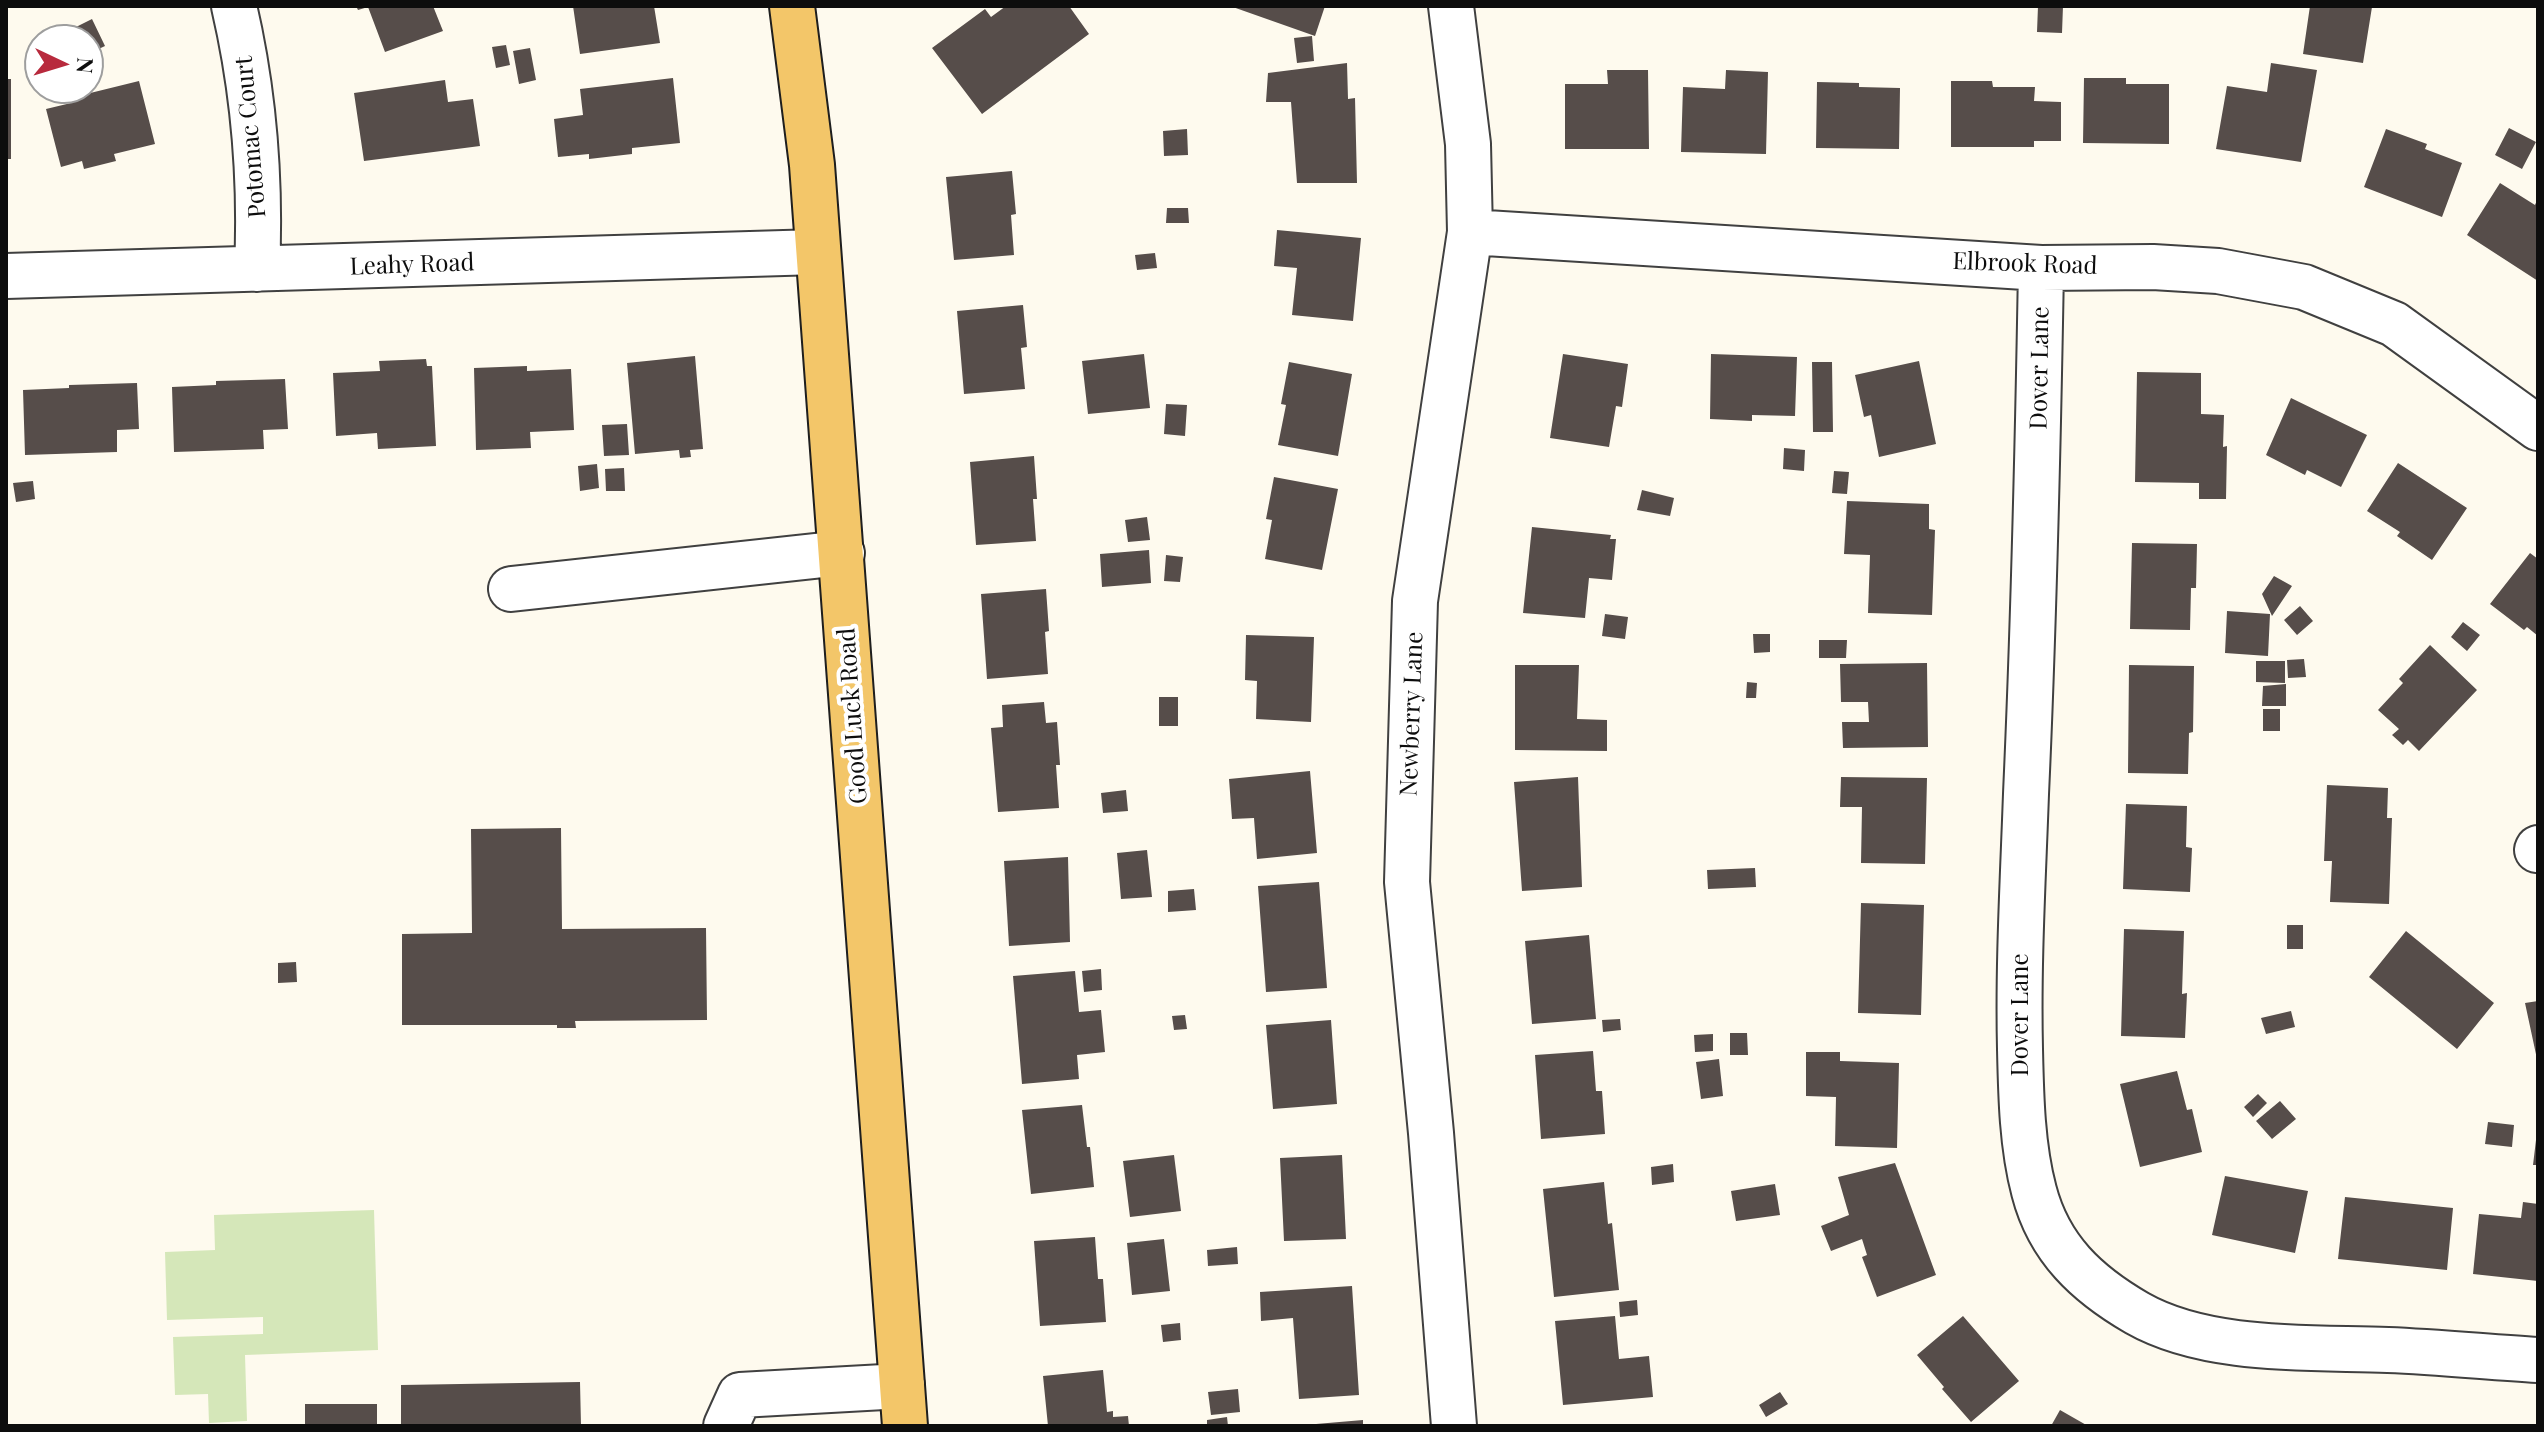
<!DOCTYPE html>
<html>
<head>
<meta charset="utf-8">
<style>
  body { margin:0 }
  #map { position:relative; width:2544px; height:1432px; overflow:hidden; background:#fefaee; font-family:"Playfair Display",serif }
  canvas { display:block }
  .frame { position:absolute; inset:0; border:8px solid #0d0d0d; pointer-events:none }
  .north { position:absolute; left:24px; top:24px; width:80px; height:80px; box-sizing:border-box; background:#fff; border:2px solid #9e9e9e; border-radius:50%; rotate:94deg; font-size:22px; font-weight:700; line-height:32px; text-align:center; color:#0d0d0d }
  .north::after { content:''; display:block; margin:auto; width:28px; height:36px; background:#b82a3d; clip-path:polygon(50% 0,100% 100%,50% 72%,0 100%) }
</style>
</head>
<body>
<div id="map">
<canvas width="2544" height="1432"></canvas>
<div class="frame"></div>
<div class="north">N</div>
</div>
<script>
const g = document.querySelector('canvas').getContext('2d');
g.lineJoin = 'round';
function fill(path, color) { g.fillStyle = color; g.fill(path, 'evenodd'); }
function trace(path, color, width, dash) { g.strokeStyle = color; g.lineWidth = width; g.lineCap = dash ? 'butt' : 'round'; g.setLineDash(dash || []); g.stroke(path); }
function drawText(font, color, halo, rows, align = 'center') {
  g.font = font + ' "Playfair Display",serif'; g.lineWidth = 8; g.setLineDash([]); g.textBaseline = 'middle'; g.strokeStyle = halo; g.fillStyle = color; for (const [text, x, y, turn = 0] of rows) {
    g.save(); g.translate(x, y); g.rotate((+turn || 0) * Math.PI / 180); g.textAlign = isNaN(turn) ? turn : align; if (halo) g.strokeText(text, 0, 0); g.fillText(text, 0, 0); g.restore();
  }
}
fill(new Path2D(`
  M374,1210L378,1350L245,1355L247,1421L209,1423L208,1394L175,1395L173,1337L263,1334V1317L167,1320L165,1252L215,1250L214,1215Z`), '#d5e7b9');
fill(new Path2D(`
  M356,6H433L443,31L385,52L368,7L358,10Z
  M573,6H654L660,43L580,54Z
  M1006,6H1069L1089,34L982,114L932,48L985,9L991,17Z
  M1230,6H1325L1315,36Z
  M2038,6H2063L2062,33L2037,32Z
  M2310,6L2372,7L2363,63L2303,54Z
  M92,19L105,46L88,54V40H77L72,29Z
  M1312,36L1314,61L1297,63L1294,38Z
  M506,45L510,65L496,68L492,47Z
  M530,48L536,80L519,84L513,51Z
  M1347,63L1348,99L1355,98L1357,183H1297L1291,102H1266L1268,73Z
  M2271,63L2317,70L2301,162L2216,149L2227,86L2267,92Z
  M1607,70H1648L1649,149H1565V84H1608Z
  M1726,70L1768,72L1766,154L1681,152L1683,87L1725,89Z
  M673,78L680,143L632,148V154L589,159V154L558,157L554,119L583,115L580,89Z
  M2084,78H2126V84H2169V144L2083,143Z
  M6,79H11V159H6Z
  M445,80L448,102L473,99L480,146L364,161L354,93Z
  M139,81L155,144L114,154L116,161L84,169L82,161L61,167L46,109L71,103L70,98Z
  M1951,81H1992L1993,87H2035L2034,101L2061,102V141H2034V147H1951Z
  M1817,82L1859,83V87L1900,88L1899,149L1816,148Z
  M2509,128L2536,142L2522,169L2495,155Z
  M1187,129L1188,155L1164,156L1163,131Z
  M2386,129L2427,144L2425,149L2462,163L2442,217L2364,187Z
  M1012,171L1016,214L1011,215L1014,255L954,260L946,177Z
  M2500,183L2535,205L2538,198V281L2467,235Z
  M1167,208H1188L1189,223H1166Z
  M1277,230L1361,238L1353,321L1292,315L1297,268L1274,266Z
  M1155,253L1157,268L1137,270L1135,255Z
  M1023,305L1027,347L1021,348L1025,389L964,394L957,311Z
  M1144,354L1150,408L1088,414L1082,361Z
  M1563,354L1628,364L1622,407L1616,406L1609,447L1550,438Z
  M1711,354L1797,357L1795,416L1752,415V421L1710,419Z
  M695,356L703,449L690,450L691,457L680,458L679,450L635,454L627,363Z
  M426,359L427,366H432L436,446L378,449L377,433L336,436L333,373L380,371L379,361Z
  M1919,361L1936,444L1879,457L1871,415L1864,417L1855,375Z
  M1289,362L1352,374L1338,456L1278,445L1286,405L1281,404Z
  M1812,362H1832L1833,432H1813Z
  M527,366V371L571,369L574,430L530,432L531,448L476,450L474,368Z
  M2137,372L2201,373V414L2224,415L2223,447L2227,446L2226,499H2199V483L2135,482Z
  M285,379L288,429L263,430L264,449L174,452L172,387L216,385V381Z
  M137,383L139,429L117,430V452L25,455L23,390L69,388V385Z
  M2291,398L2367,435L2341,487L2307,470L2305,475L2266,455Z
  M1166,404L1187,405L1185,436L1164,434Z
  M627,424L629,455L604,456L602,425Z
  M1784,448L1805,450L1804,471L1783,469Z
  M1034,456L1037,499H1033L1036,541L976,545L970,462Z
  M2398,463L2467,508L2432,560L2397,536L2400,532L2367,511Z
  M597,464L599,488L580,491L578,466Z
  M624,468L625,491H606L605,469Z
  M1834,471L1849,472L1847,494L1832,493Z
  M1274,477L1338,489L1322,570L1265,559L1272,520L1266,519Z
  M33,481L35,499L16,502L13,483Z
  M1642,490L1674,498L1670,516L1637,510Z
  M1847,501L1929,504V529L1935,530L1932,615L1868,613L1870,555L1844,554Z
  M1147,517L1150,540L1128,542L1125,520Z
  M1532,527L1611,535L1610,539H1616L1612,580L1589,578L1585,618L1523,613Z
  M2132,543L2197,544L2196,588H2191L2190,630L2130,629Z
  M1149,550L1151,583L1102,587L1100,554Z
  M2530,553L2538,559V636L2527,627L2524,630L2490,604Z
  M1166,555L1183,557L1180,582L1164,581Z
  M2274,576L2292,586L2272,616L2262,594Z
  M1046,589L1049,631L1045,632L1048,674L987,679L981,594Z
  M2300,606L2313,621L2297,635L2284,620Z
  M2227,611L2270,614L2268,656L2225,653Z
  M1605,614L1628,617L1625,639L1602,636Z
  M2463,622L2480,635L2467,651L2451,637Z
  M1753,634H1770V652L1754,653Z
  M1246,635L1314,637L1311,722L1256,719L1257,681L1245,680Z
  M1819,640H1847L1846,658H1819Z
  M2430,645L2477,690L2419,751L2408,740L2403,745L2392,735L2399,729L2378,710L2403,683L2399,679Z
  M2304,659L2306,677L2288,678L2287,660Z
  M2256,661H2285V683L2256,682Z
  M1927,663L1928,747L1843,748L1842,722H1869L1868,702H1841L1840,664Z
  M1515,665H1579L1577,719L1607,720V751L1515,750Z
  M2129,665L2194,666L2193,732L2189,733L2188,774L2128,773Z
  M1747,682L1757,683L1756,698H1746Z
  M2286,684V706H2262L2263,686Z
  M1159,697H1178V726H1159Z
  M1044,702L1046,723L1057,722L1060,765H1056L1059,808L998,812L991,728L1003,727L1002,705Z
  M2263,709H2280V731H2263Z
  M1310,771L1317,853L1257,859L1254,818L1232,819L1229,779Z
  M1578,777L1582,887L1522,891L1514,782Z
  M1841,777L1927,778L1925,864L1861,863L1862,807H1840Z
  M2327,785L2388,788L2387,818H2392L2389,904L2330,902L2332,861H2324Z
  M1126,790L1128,811L1103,813L1101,793Z
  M2126,804L2187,806L2186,847L2192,848L2190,892L2123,889Z
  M561,828L562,929L706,928L707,1020L575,1021L576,1028H557V1025H402V934L472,933L471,829Z
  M1147,850L1152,897L1121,899L1117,853Z
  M1068,857L1070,942L1009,946L1004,861Z
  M1755,868L1756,887L1708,889L1707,870Z
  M1319,882L1327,988L1266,992L1258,886Z
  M1194,889L1196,910L1168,912V891Z
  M1861,903L1924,905L1921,1015L1858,1013Z
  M2287,925H2303V949H2287Z
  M2124,929L2184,931L2182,994L2187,993L2185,1038L2121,1036Z
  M2406,931L2494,1003L2457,1049L2369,977Z
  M1589,935L1596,1019L1532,1024L1525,941Z
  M296,962L297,982L278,983V963Z
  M1101,969L1102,990L1084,992L1082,971Z
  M1075,971L1079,1012L1101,1010L1105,1052L1077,1055L1079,1079L1022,1084L1013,976Z
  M2538,1001V1058L2537,1059L2525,1003Z
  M2291,1011L2295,1027L2266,1034L2261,1018Z
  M1185,1015L1187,1029L1174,1030L1172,1016Z
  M1620,1019L1621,1030L1603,1032L1602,1020Z
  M1331,1020L1337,1104L1273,1109L1266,1025Z
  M1730,1033H1747L1748,1055H1730Z
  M1713,1034V1051L1695,1052L1694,1035Z
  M1593,1051L1596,1091H1602L1605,1134L1541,1139L1535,1055Z
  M1806,1052H1840V1061L1899,1063L1897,1148L1835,1146L1836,1097L1806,1096Z
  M1719,1059L1723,1096L1701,1099L1696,1062Z
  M2177,1071L2187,1110L2192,1109L2202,1152L2140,1167L2120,1084Z
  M2258,1094L2267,1103L2253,1117L2244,1107Z
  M2280,1101L2296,1119L2272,1139L2256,1121Z
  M1082,1105L1087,1147H1090L1094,1187L1031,1194L1022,1110Z
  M2488,1122L2514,1125L2512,1147L2485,1144Z
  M2536,1140L2538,1141V1165H2533Z
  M1174,1155L1181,1211L1130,1217L1123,1161Z
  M1342,1155L1346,1239L1284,1241L1280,1158Z
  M1895,1163L1936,1275L1877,1297L1862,1257L1867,1255L1862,1239L1831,1251L1821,1226L1849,1215L1838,1177Z
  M1673,1164L1674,1182L1652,1185L1651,1167Z
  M2225,1176L2308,1191L2295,1253L2212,1235Z
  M1604,1182L1608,1224L1612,1223L1619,1290L1554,1297L1543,1189Z
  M1775,1184L1780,1215L1736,1221L1731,1191Z
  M2345,1197L2453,1208L2447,1270L2338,1259Z
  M2523,1202L2538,1204V1281L2473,1274L2479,1214L2521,1218Z
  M1095,1237L1098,1279H1103L1106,1322L1040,1326L1034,1241Z
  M1164,1239L1170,1291L1132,1295L1127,1243Z
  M1237,1247L1238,1264L1208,1266L1207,1250Z
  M1352,1286L1359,1395L1299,1399L1293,1318L1261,1321L1260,1292Z
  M1637,1300L1638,1315L1620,1317L1619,1302Z
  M1615,1316L1619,1359L1649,1356L1653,1397L1563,1405L1555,1321Z
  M1963,1316L2019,1381L1971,1422L1942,1389L1944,1387L1917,1355Z
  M1180,1323L1181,1340L1163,1342L1161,1325Z
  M1103,1370L1107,1412L1113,1411V1417L1128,1416L1129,1426H1048L1043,1376Z
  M580,1382L581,1426H401V1385Z
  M1238,1389L1240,1412L1211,1415L1208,1392Z
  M1780,1392L1788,1404L1766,1417L1759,1405Z
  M305,1404H377V1426H305Z
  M2060,1410L2088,1426H2051Z
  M1227,1417L1228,1426H1207V1420Z
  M1363,1420V1426H1317L1316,1424Z`), '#564d4a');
const minor = new Path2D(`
  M234,6C254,92 261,181 257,269
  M1451,6L1468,144L1470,232L1415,601L1407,882L1431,1133L1454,1426
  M1470,232L2041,268L2153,267L2218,271L2304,287L2394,324L2538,428
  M2041,268C2038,443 2034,618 2026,794C2023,879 2018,964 2020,1049C2021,1096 2022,1146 2034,1191C2049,1249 2087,1284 2137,1313C2207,1353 2310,1347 2388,1350C2438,1352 2488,1357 2538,1360
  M6,276L818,252
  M511,589L842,553
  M2537,850L2538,848
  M726,1426L740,1395L902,1386`);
const major = new Path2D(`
  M792,6L812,165L905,1426`);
trace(minor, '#404040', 48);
trace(major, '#1e1e1e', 48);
trace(minor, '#fff', 44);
trace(major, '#f3c669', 44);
drawText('24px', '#0d0d0d', '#fff', [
  ["Potomac Court",251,137,-95],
  ["Elbrook Road",2025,264,2],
  ["Leahy Road",412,265,-2],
  ["Dover Lane",2040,368,-89],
  ["Newberry Lane",1412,714,-88],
  ["Good Luck Road",853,716,-94],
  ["Dover Lane",2021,1015,-90]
]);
</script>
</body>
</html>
